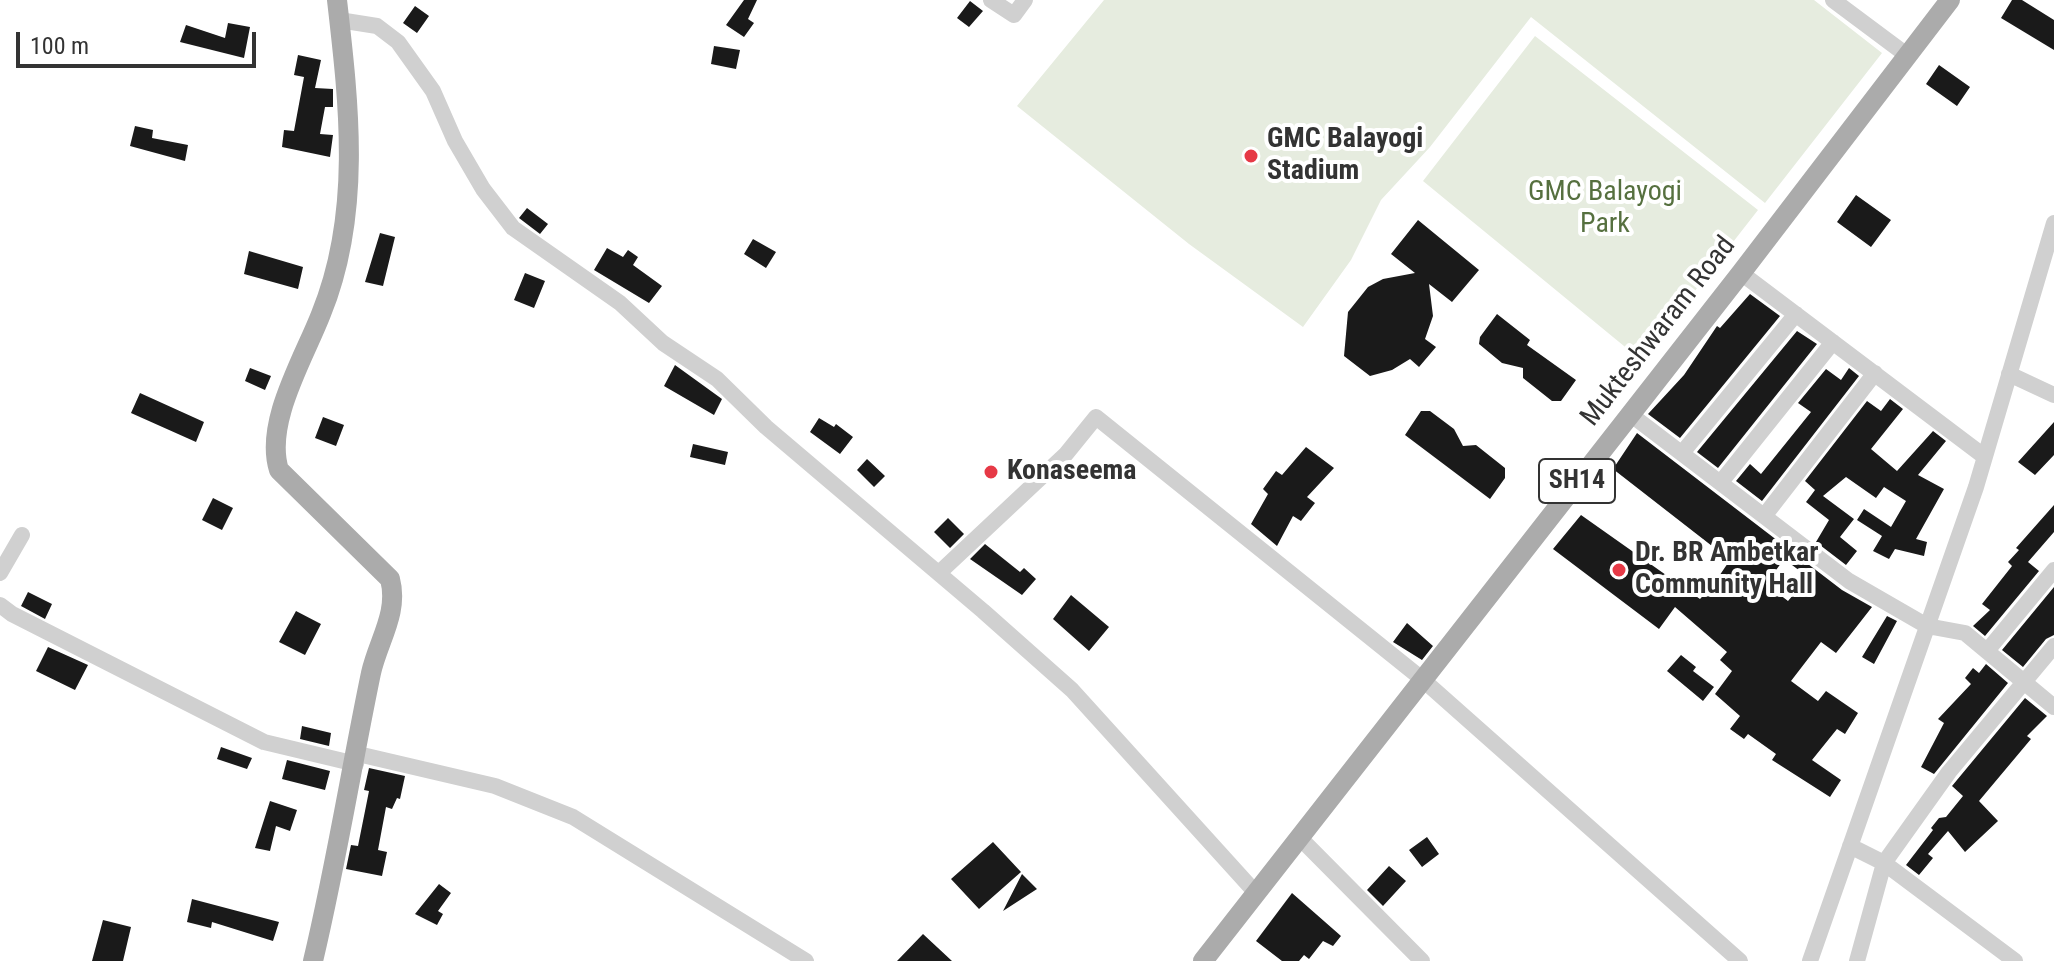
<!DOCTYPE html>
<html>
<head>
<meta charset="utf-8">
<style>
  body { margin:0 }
  #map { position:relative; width:2054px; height:961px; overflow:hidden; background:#fff; font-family:"Roboto Condensed",sans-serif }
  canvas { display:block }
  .scale { position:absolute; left:16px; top:32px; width:240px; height:36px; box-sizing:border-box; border:4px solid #333; border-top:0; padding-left:10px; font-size:24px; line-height:28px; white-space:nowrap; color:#333; -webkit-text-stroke:6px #fff; paint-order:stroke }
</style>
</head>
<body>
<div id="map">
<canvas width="2054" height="961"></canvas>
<div class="scale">100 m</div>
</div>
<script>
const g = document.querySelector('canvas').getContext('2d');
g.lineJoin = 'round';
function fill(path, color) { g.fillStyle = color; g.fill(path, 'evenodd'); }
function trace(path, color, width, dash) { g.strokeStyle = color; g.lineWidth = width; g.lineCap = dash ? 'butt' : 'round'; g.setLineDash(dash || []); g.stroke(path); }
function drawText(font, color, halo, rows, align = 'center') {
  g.font = font + ' "Roboto Condensed",sans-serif'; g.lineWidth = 8; g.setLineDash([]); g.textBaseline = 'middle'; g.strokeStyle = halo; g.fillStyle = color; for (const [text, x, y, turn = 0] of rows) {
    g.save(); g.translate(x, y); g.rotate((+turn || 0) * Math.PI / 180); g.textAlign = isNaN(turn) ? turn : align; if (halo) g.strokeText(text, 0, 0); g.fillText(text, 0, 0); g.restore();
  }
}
fill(new Path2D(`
  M1104,0H1814L1882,53L1765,203L1531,17L1430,147L1381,200L1351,260L1303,327L1189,244L1017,106Z
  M1535,36L1758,210L1641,360L1423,181Z`), '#e6ecdf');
fill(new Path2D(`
  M744,0H757L748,19L754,23L744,37L726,25Z
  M2012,0H2022L2054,20V50L2001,18Z
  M970,1L983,11L969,27L957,18Z
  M415,6L429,16L417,33L403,23Z
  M228,23L250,27L244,58L180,42L186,25L225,38Z
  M714,46L740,50L736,69L711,64Z
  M298,55L321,60L315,88L333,89V107H325L320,134L333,135L330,157L282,147L284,130L294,131L304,77L294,75Z
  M1939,65L1970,87L1957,106L1926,84Z
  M135,126L153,130L152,138L188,145L185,161L130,146Z
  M1856,195L1891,220L1871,247L1837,222Z
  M527,208L548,224L540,234L519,218Z
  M1418,220L1479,270L1452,302L1429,284L1433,316L1425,339L1436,347L1419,367L1410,359L1392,370L1370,376L1344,356L1348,312L1368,287L1383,279L1415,273L1391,254Z
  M380,233L395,237L383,286L365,282Z
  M753,239L776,252L766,268L744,254Z
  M607,248L623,257L628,250L638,257L633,265L662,286L649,303L594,270Z
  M249,251L303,267L298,289L244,274Z
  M525,273L545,281L534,308L514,300Z
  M1750,294L1780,316L1680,438L1648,414L1684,375L1717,326L1720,328Z
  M1497,314L1530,340L1527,345L1576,380L1561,401H1552L1523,378V368L1502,363L1479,344L1480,337Z
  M1797,331L1817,344L1718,468L1697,452Z
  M675,365L722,399L714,415L664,386Z
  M250,368L271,376L265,390L245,381Z
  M1849,368L1859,376L1762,501L1736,481L1750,464L1761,474L1811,412L1798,403L1826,369L1841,380Z
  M140,393L204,422L196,442L131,413Z
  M1890,399L1903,409L1871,449L1897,471L1933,431L1946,441L1918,475L1944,489L1916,539L1927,542L1924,556L1895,549L1889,559L1873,551L1882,536L1857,520L1864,509L1891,527L1906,501L1884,487L1876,498L1846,477L1823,496L1854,519L1840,537L1857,551L1846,565L1816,542L1829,520L1806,502L1815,490L1805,481L1867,401L1881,411Z
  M1421,411H1430L1454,429L1463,446L1476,445L1505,468V478L1490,499L1405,435Z
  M323,417L344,425L336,446L315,438Z
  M819,418L834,427L836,424L853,437L840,454L810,432Z
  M2054,422V455L2035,475L2018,462Z
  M1637,433L1842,590L1872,607L1836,653L1821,642L1791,681L1818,701L1826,691L1858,713L1845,734L1837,729L1812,760L1841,780L1830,797L1772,760L1776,754L1748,734L1744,739L1730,729L1740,716L1715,694L1732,671L1720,660L1727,652L1675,607L1659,629L1553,549L1581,515L1700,599L1713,585L1730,560L1613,469ZM1784,559L1808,577L1788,601L1766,584Z
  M693,444L728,452L725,465L690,457Z
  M1306,447L1334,468L1307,497L1315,503L1301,521L1293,516L1277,546L1251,524L1268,494L1263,489L1276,471L1282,475Z
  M867,459L885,476L874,487L857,470Z
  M213,498L233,508L222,530L202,520Z
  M2054,505V532L2028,562L2039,571L1985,636L1973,626L1990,610L1982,604L2012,566L2008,562L2019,550L2016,548Z
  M948,518L964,534L950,548L934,532Z
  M985,544L1020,572L1024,568L1036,579L1022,595L970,559Z
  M2054,587V635L2046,639L2023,667L2002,650Z
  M28,592L52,604L45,619L21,606Z
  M1071,595L1109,627L1089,651L1053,619Z
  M296,611L321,624L305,655L279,642Z
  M1887,616L1897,621L1874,664L1862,657Z
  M1407,623L1433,646L1422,660L1393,642Z
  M48,647L88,665L75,690L36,671Z
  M1681,655L1696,667L1693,671L1714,687L1703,701L1667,671Z
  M1986,664L2008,683L1934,774L1921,767L1944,723L1938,719L1971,684L1965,678L1973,668L1979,673Z
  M2025,698L2047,716L2027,736L2031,739L1979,801L1998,821L1965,852L1948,831L1928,854L1933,858L1919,875L1906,865L1933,830L1931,828L1939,818L1946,817L1963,796L1952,786Z
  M302,726L331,733L329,746L300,739Z
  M221,747L252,758L247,769L217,759Z
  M287,760L330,771L325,790L282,779Z
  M369,768L405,776L400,799L397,798L392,809L386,807L378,850L387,852L382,876L346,869L351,845L358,846L369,791L364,790Z
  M270,801L297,810L290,831L276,826L270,851L255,848Z
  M1427,837L1439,854L1422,867L1409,850Z
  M993,842L1021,872L979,909L951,879Z
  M1389,866L1406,881L1383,906L1367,890Z
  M1022,874L1037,889L1003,911Z
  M439,884L451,893L438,911L443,914L437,925L415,914Z
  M1292,893L1341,936L1333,946L1323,941L1309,959L1304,955L1299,961H1282L1256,941Z
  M192,899L279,922L273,941L212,922L211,928L187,922Z
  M103,920L131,927L123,961H92Z
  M923,934L952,961H897Z`), '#1a1a1a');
trace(new Path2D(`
  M991,0L1014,15L1025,0
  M1833,0L1908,56
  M339,20L377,26L398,42L433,91L455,141L483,189L513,228L620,303L663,343L717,379L766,427L983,611L1072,690L1255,892
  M1741,273L1985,457
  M2009,374L2054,395
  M1630,414L1849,581L1927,626L1965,633L2054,707
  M1682,453L1796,314
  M1721,482L1833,342
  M1765,515L1875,373
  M940,572L1066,454L1096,417L1422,679L1740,961
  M0,573L22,535
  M0,605L12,614L264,742L356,764
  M1987,651L2054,570
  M358,754L495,786L573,817L806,961
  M1300,838L1422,961
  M1850,846L1884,863L2015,961
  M1810,961L1976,487L2054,223
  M1857,961L1884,863L1949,772L2054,646`), '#d0d0d0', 16);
trace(new Path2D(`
  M313,961C336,865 351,769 371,673C378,641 399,613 390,579L279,470C264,423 304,358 321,314C362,214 349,104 337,0
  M1203,961L1741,273L1950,0`), '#ababab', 20);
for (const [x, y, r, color] of [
  [1251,156,8,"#e63946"],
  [991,472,8,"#e63946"],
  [1619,570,8,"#e63946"]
]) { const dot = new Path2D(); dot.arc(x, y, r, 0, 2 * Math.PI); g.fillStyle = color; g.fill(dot); trace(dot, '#fff', 3); }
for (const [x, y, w] of [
  [1577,481,76]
]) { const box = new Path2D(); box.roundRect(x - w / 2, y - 22, w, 44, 6); g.fillStyle = '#fff'; g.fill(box); trace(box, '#333', 2); }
drawText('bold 26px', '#333', null, [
  ["SH14",1577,481]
]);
drawText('bold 28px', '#333', '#fff', [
  ["GMC Balayogi",1267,140],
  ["Stadium",1267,172],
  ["Konaseema",1007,472],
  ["Dr. BR Ambetkar",1635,554],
  ["Community Hall",1635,586]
], 'left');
drawText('28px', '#56703f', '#fff', [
  ["GMC Balayogi",1605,193],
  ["Park",1605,225]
]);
drawText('28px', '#333', '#fff', [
  ["Mukteshwaram Road",1659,332,-52]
]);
</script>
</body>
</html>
